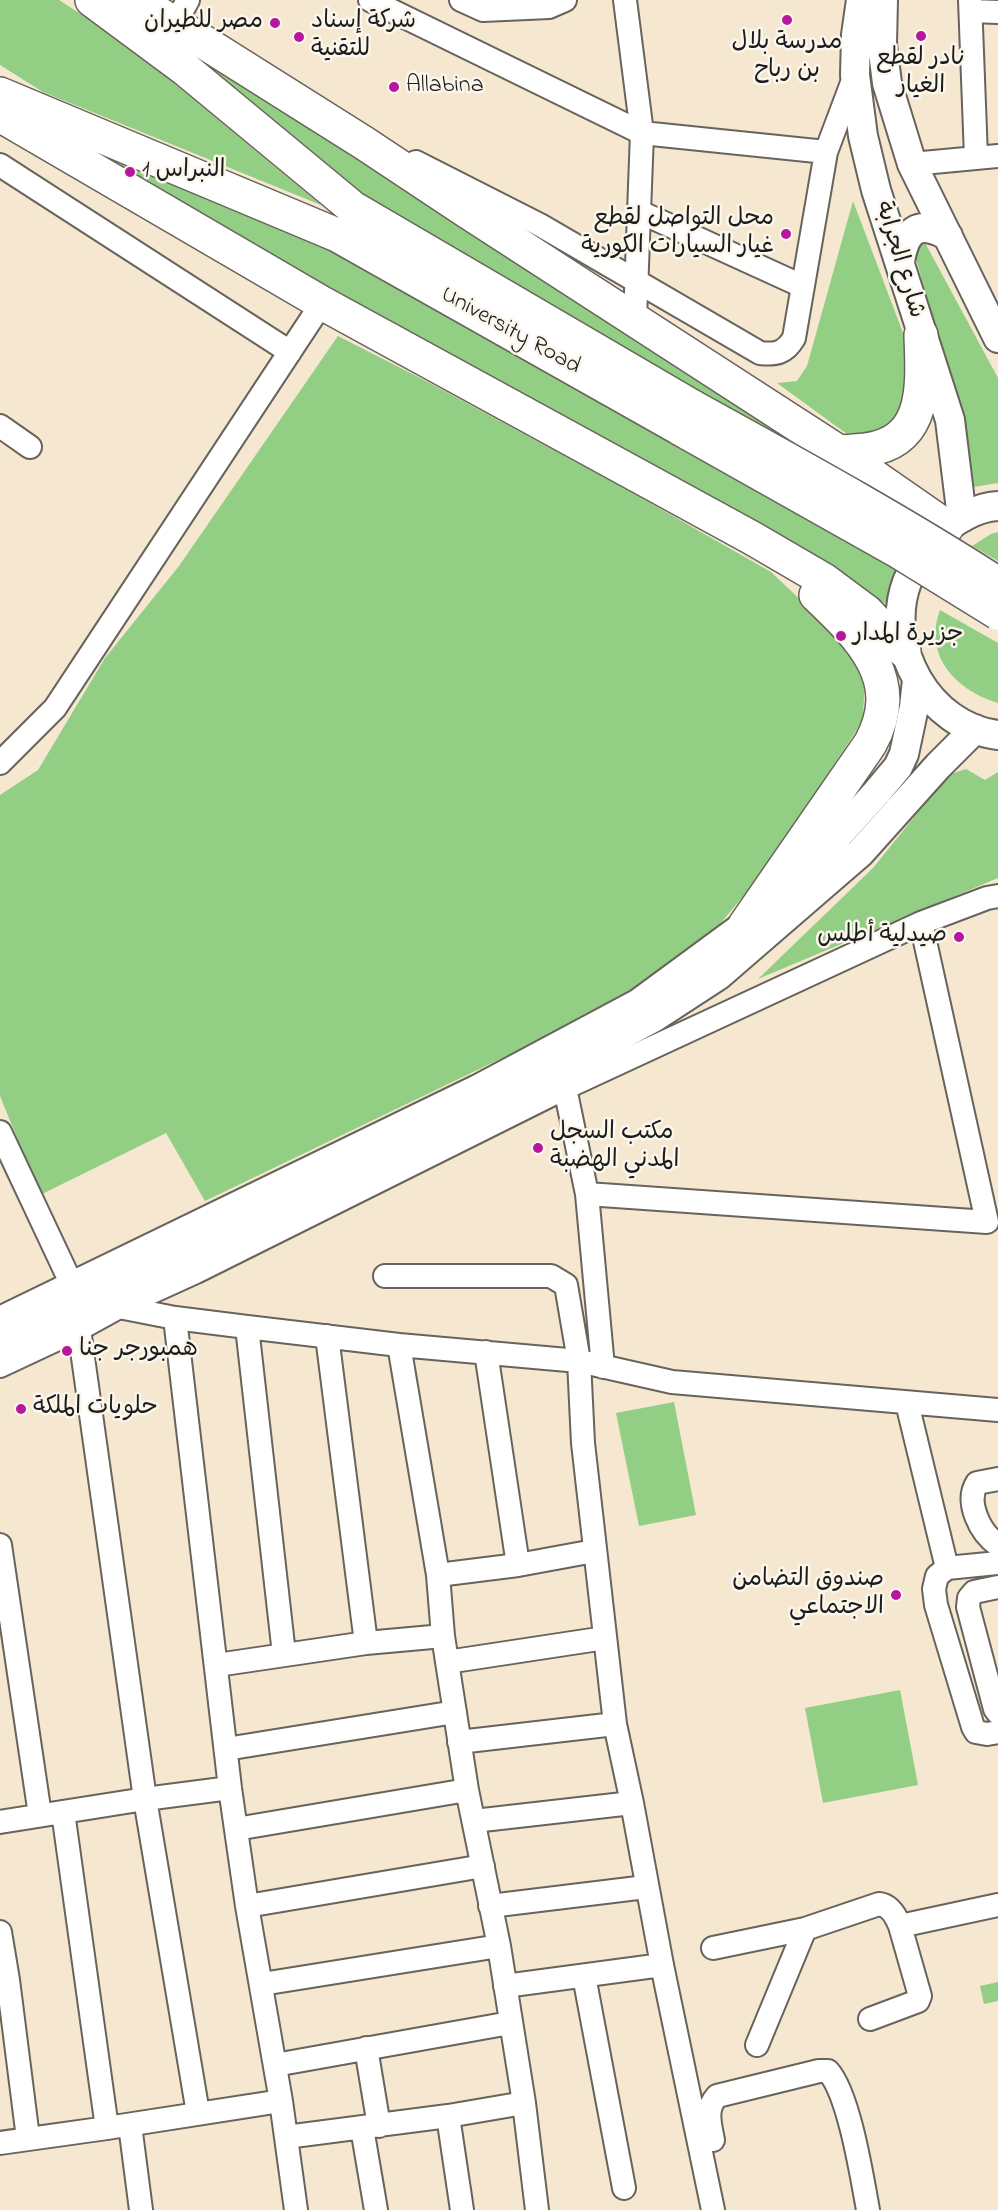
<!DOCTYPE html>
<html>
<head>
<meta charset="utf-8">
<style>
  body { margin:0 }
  canvas { display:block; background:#f5e7d0 }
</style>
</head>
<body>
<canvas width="998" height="2210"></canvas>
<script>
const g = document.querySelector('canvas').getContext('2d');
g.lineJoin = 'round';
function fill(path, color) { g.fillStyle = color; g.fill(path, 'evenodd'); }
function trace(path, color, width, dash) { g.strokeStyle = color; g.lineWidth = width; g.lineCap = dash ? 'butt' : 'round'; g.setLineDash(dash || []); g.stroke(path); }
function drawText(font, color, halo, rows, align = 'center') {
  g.font = font + ' "Indie Flower","Playpen Sans Arabic",sans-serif'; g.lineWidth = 5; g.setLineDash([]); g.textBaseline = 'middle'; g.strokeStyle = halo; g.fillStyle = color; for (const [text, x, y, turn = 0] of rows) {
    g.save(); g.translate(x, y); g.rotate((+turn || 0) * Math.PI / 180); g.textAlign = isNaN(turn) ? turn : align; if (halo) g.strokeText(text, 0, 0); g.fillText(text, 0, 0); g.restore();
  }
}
fill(new Path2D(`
  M0,0H59L125,42L321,205L43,92L0,65Z
  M115,0L923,519L367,207Z
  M64,134L343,246L900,570L890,606L526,404Z
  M853,201L916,367L918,407L862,445L777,383L797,381L807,366Z
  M923,239L998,378V483L967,488L965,431L912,245Z
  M338,336L426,381L624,488L771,572L824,622L865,669L863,720L765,870L715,930L677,963L577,1022L205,1201L166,1133L40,1195L0,1096V795L38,770L105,658L179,566Z
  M998,532V561L972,546L991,534Z
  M940,610L998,643V703C956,690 923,656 940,610Z
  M966,769L985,780L998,772V878L758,979L873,868L948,775Z
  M674,1402L696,1515L639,1526L616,1413Z
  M900,1690L918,1785L823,1803L805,1708Z
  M998,1982V2001L984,2004L980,1986Z`), '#92cf84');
const minor = new Path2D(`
  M370,0L642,133L826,152
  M461,0L483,10L549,7L565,0
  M625,0L642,133L635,319
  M970,0L976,157
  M971,11L998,12
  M175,23L188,0
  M416,162L540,225L760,353C776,355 785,353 794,338L826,152L855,75
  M912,164L998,156
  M0,165L290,352
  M640,212L802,286
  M0,426L30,447
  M0,763L55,708L322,303
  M570,1075L565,1088L587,1194L603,1367
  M0,1132L72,1285
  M587,1194L987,1222L921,923
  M385,1276H551L566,1285L579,1361L583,1443L615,1724L632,1803L662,1965L713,2210
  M117,1304L119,1307L175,1318L247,1327L399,1345L579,1361L672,1382L998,1410
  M175,1318L230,1788L247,1906L281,2101L296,2210
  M247,1327L284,1654
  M79,1329L145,1799L198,2113
  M327,1336L366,1643
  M399,1345L438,1575L443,1636L467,1790L499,1946L524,2103L537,2210
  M486,1352L518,1565
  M0,1366L79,1329L119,1307L196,1272L565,1088L921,923L987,898L998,896
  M907,1403L947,1568L937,1576L934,1589L936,1605L973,1727L976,1732L987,1734L998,1732
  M998,1479L977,1483C965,1502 980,1533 998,1545
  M0,1545L40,1815
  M947,1568L998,1563
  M438,1575L518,1565L594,1551
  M998,1587L974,1592L969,1598L968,1607L995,1709L998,1713
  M447,1662L605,1638
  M217,1665L366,1643L443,1636
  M459,1742L615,1724
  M226,1749L455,1712
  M63,1812L107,2128
  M474,1821L632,1803
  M0,1822L145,1799L230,1788
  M236,1829L467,1790
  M247,1906L483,1866
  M490,1906L646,1887
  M0,1932L8,1980L28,2138
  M713,1948L805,1929L879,1904C890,1905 896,1916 900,1926L998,1905
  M584,1976L624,2188
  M262,1984L499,1946
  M505,1986L662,1965
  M870,2019L918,2001L920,1996L900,1926
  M757,2045L805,1929
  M366,2048L379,2126
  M275,2065L510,2023
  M448,2116L462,2210
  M130,2125L141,2210
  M362,2128L376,2210
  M286,2137L448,2116L524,2103
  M713,2140C710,2124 705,2109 717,2096L819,2071H828C849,2094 862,2177 868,2210
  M0,2143L107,2128L281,2101`);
const major = new Path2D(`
  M861,0L856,35L855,75L863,136L876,190L950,420L962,518
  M883,0L882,44L887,83L912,164L998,338
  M900,262C905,230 918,219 948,236
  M998,506C976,507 953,521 937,536C924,550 914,564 907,582C883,646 929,727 998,735
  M0,1321L478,1089L639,1003L745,925L832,842L877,792L898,767L904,754L914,707L917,680
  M0,1346L126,1281L212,1243L490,1106L653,1018L719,975L860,853L938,766L975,729`);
const highway = new Path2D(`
  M92,0L185,69L353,208L693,407
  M137,0L364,143L468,212L839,452L947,527
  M0,94L337,235L681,429
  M0,113L5,118L322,303L752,538L824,580L867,612L904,651
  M839,452C851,451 864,451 876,448C929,435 922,377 921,335
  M745,925L870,744C906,680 860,637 816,595`);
trace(minor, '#68635b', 26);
trace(major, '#68635b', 32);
trace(highway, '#68635b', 36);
trace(minor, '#fff', 22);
trace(major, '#fff', 28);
trace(highway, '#fff', 33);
const highwayBridge = new Path2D(`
  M693,407C796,464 899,520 998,584
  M681,429L896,550L998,613`);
trace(highwayBridge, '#68635b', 36, []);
trace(highwayBridge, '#fff', 33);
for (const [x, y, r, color] of [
  [787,20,6,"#b5179e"],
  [275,23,6,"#b5179e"],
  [921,36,6,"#b5179e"],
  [299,37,6,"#b5179e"],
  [394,87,6,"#b5179e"],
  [130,172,6,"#b5179e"],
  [786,234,6,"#b5179e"],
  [841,636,6,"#b5179e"],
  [959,937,6,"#b5179e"],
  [538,1148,6,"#b5179e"],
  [67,1351,6,"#b5179e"],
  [21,1409,6,"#b5179e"],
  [896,1595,6,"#b5179e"]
]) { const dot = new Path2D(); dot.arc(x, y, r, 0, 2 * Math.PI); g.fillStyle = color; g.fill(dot); trace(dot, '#fbf7ec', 2); }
drawText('24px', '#1c1c1c', '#fbf7ec', [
  ["مصر للطيران",263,23,"right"],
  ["شركة إسناد",311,23],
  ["للتقنية",311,51],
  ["مدرسة بلال",787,44,"center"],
  ["بن رباح",787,72,"center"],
  ["نادر لقطع",921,60,"center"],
  ["الغيار",921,88,"center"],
  ["Allabina",406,87],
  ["النبراس 1",142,172],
  ["محل التواصل لقطع",774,220,"right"],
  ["غيار السيارات الكورية",774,248,"right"],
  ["جزيرة المدار",853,636],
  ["صيدلية أطلس",947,937,"right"],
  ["مكتب السجل",550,1134],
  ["المدني الهضبة",550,1162],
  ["همبورجر جنا",79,1351],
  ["حلويات الملكة",33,1409],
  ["صندوق التضامن",884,1581,"right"],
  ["الاجتماعي",884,1609,"right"]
], 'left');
drawText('24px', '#1c1c1c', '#fbf7ec', [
  ["شارع الجرابة",898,260,73],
  ["University Road",510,332,29]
]);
</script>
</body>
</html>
